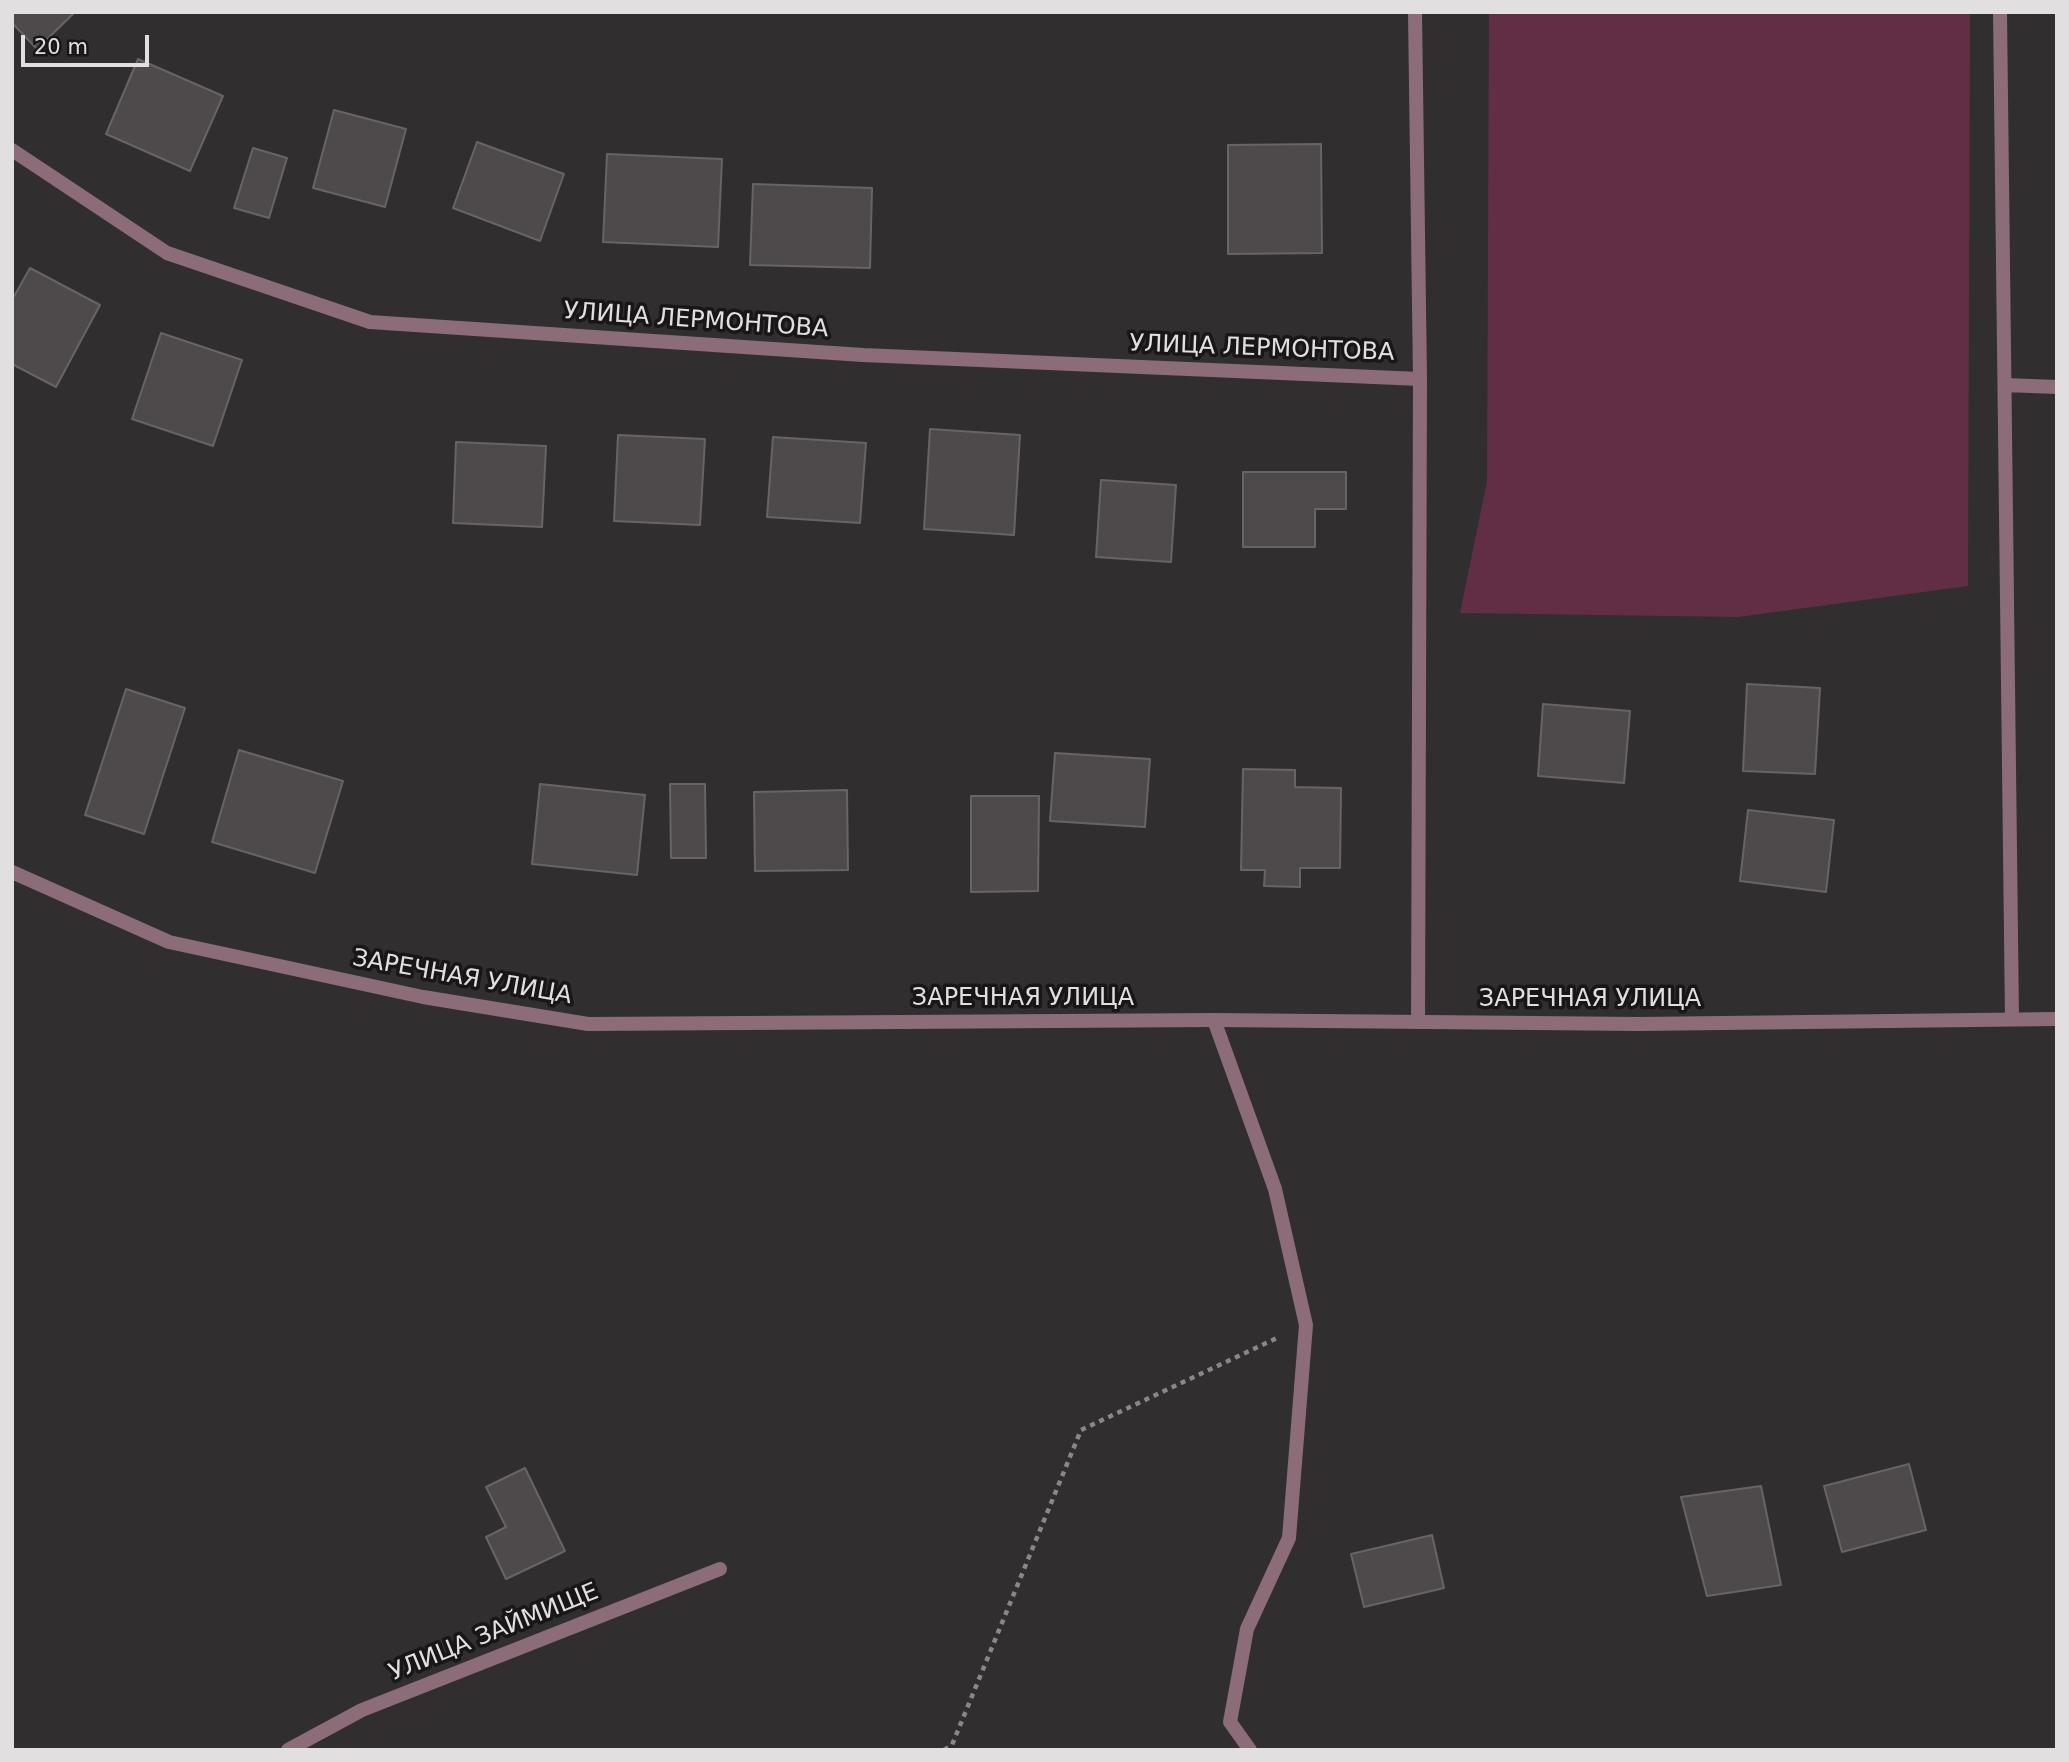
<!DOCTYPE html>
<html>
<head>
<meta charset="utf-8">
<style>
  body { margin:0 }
  #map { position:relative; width:2069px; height:1762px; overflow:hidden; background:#312e2f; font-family:"DejaVu Sans",sans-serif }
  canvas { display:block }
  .frame { position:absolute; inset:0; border:14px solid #e1dfe0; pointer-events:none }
  .scale { position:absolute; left:21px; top:35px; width:128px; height:32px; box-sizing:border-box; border:4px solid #e1dfe0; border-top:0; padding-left:9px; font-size:21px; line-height:24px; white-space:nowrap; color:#e1dfe0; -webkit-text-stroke:5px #181617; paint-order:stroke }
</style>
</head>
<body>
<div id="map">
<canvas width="2069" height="1762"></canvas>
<div class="frame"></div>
<div class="scale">20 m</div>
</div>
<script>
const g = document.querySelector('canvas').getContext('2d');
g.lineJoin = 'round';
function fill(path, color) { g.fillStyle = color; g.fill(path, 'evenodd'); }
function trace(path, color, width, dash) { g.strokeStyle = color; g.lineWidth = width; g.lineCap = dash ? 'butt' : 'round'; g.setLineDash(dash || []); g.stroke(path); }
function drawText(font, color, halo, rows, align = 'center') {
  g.font = font + ' "DejaVu Sans",sans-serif'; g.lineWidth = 7; g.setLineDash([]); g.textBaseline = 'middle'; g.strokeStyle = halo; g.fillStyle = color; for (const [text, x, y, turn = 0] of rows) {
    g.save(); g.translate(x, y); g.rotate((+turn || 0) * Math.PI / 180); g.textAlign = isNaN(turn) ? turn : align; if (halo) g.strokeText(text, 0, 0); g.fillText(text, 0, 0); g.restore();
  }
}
fill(new Path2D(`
  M1489,12H1970L1968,586L1738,617L1460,613L1487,481Z`), '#612e45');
const building = new Path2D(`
  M12,12H75L37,49L12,23Z
  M138,59L223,96L190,171L106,134Z
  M334,110L406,129L385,207L313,188Z
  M477,142L564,174L540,241L453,208Z
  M1321,144L1322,253L1228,254V145Z
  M253,148L287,158L269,218L234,208Z
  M607,154L722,159L718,247L603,242Z
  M753,184L872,188L870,268L750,265Z
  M30,268L100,305L56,387L12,364V300Z
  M161,333L242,360L213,446L132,419Z
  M930,429L1020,435L1014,535L924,529Z
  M618,435L705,439L700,525L614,521Z
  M773,437L866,443L860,523L767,517Z
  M456,442L546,446L542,527L453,523Z
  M1243,472H1346V509H1315V547H1243Z
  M1101,480L1176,485L1171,562L1096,557Z
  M1747,684L1820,688L1815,774L1743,771Z
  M126,689L185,708L144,834L85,815Z
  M1543,704L1630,711L1624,783L1538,776Z
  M239,750L343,781L315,873L212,842Z
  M1055,753L1150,759L1145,827L1050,821Z
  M1243,769L1295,770V787L1341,788L1340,868H1300V887L1264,886L1265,870H1241Z
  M540,784L645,795L637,875L532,864Z
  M670,784H705L706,858H671Z
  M847,790L848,870L755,871L754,792Z
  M971,796H1039L1038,891L971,892Z
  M1748,810L1834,820L1826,892L1740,881Z
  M1909,1464L1926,1530L1842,1552L1824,1486Z
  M525,1468L565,1551L506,1579L486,1537L506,1527L486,1487Z
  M1761,1486L1781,1585L1707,1596L1681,1497Z
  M1432,1535L1444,1588L1364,1607L1351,1554Z`);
fill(building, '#4e4a4c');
trace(building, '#686466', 2);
trace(new Path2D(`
  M944,1750L952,1745L1081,1430L1277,1338`), '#898788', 4.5, [5, 5]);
trace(new Path2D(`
  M1415,12L1420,379L1418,1022
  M2000,12L2012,1018
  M12,150L167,253L370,322L863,355L1420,379
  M2005,385L2057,387
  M1214,1020L1275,1189L1306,1325L1289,1538L1247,1629L1230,1722L1250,1750
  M288,1750L362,1710L720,1569`), '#8c6c79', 14);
trace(new Path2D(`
  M12,872L169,942L423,997L588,1024L1214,1020L1639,1024L2057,1019`), '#8c6c79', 14);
drawText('24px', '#e1dfe0', '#181617', [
  ["УЛИЦА ЛЕРМОНТОВА",696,321,4],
  ["УЛИЦА ЛЕРМОНТОВА",1262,349,2],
  ["ЗАРЕЧНАЯ УЛИЦА",462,978,10],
  ["ЗАРЕЧНАЯ УЛИЦА",1023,999],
  ["ЗАРЕЧНАЯ УЛИЦА",1590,1000],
  ["УЛИЦА ЗАЙМИЩЕ",494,1633,-22]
]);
</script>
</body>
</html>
